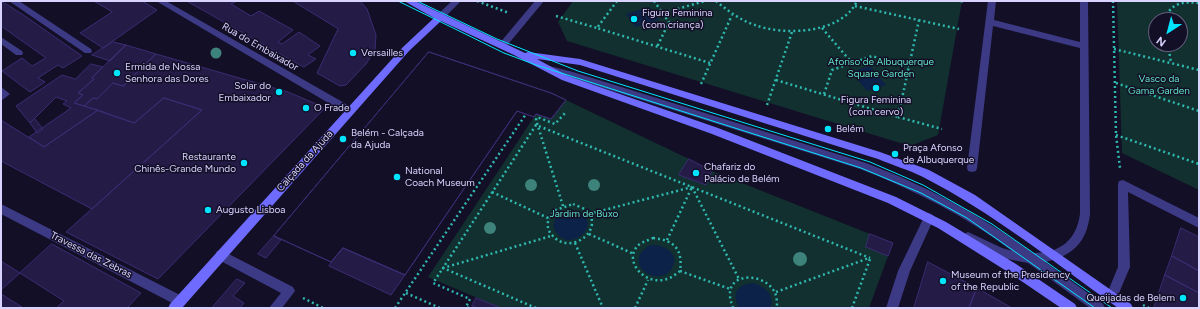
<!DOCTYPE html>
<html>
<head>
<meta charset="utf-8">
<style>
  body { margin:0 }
  #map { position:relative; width:1200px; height:309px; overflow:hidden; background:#130f26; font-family:Figtree,sans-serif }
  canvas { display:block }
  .frame { position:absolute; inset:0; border:2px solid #d9d4ff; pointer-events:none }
  .north { position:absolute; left:1148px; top:12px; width:40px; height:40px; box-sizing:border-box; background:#130f26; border:1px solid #625e7d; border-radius:50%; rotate:216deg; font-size:11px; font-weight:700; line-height:16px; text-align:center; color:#d9d4ff }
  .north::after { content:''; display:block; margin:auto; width:14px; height:18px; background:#00e5ff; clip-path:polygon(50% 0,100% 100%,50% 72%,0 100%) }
</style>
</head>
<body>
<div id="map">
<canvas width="1200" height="309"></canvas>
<div class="frame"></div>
<div class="north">N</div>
</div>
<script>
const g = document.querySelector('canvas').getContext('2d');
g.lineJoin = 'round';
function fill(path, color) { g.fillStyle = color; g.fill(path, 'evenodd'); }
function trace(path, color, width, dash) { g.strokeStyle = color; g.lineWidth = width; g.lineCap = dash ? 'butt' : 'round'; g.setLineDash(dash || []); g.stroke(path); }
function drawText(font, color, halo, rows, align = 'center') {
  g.font = font + ' Figtree,sans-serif'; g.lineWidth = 3; g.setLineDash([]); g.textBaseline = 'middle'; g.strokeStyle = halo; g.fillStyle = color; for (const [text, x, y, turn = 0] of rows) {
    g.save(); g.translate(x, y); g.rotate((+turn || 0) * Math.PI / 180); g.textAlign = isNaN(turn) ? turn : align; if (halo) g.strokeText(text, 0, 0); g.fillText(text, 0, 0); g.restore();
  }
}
fill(new Path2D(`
  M573,1H962L938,135L910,146L567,41L558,22Z
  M1117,1H1199V190L1122,153ZM1156,20H1180V44H1156Z
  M566,100L689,159L679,175L705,185L712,171L870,234L866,247L888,256L869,308H501L428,277L536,114L551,119Z`), '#12302f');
fill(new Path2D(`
  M649,7L659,20L635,27L626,14Z
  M870,66L886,85L867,91L851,72Z
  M573,210C609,220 570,256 556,232C548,220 562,211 573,210Z
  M650,245C662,244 681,252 672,268C660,290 619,264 650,245Z
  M753,283C765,287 775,294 771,308H739C731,293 738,284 753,283Z`), '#0c2248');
const building = new Path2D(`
  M1,1L22,14L82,56L63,68L58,65L38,78L45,82L30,92L2,71L22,58L32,66L46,58L1,26Z
  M94,1H142L157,10L103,48L80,33L112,12Z
  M187,1H237L231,4L251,16L259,11L293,30L278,42L282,44L299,32L320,46L308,55L316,59L304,67Z
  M293,1H360L367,9L376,35L375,50L366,64L346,85L340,86L317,73L338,29Z
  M113,42L126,45L110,61L92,55Z
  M126,45L156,54L123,86L113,83L97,99L93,98L84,106L74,103L83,95L78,93L94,79L92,78Z
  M429,52L551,93L566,100L551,119L536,114L534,117L517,111L405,275L343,248L331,262L274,236Z
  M429,52L551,93L566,100L551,119L536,114L534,117L517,111L405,275L343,248L331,262L274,236Z
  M156,54L288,92L321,106L324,109L158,279L66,232L202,110L164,98L134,123L84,106L93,98L97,99L113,83L123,86Z
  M91,64L103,67L92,78L94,79L78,93L83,95L74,103L98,110L44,147L29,137L71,108L63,104L67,101L56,97L30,123L16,106L62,75L75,79Z
  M164,98L202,110L92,209L1,161V120L44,147L98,110L134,123Z
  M35,119L43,129L37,133L30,123Z
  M689,159L712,171L706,185L679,175Z
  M1181,228L1199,237V271L1172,256Z
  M870,234L893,243L888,256L866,247Z
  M274,236L281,240L266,258L258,254Z
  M52,244L141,293L127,308H56L64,301L20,273Z
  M343,248L405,275L391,295L329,266Z
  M1172,256L1199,271V293L1165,275Z
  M1,261L20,273L1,290Z
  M928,262L977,288L969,308H914Z
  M1165,275L1199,293V308H1154Z
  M237,279L245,283L233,296L244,303L240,308H212Z
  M977,288L1012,308H969Z
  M1,294L22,307L1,308Z
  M476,298L501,308H478L472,306Z`);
fill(building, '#241b47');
trace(building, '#3b2d73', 1);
trace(new Path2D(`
  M477,1L509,13
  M617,1L597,28L710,63
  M654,1L669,22L657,47
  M716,1C728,11 740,20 755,25C784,36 842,34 857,1
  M961,1L964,2
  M1113,1L1116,135L1120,168
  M855,6L959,29
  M663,13L705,1
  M556,16L597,28
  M1165,20C1170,3 1183,1 1199,3
  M822,28L852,63
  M1168,44L1171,63
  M1114,49L1199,70
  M776,80L898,117L919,20
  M1116,83L1199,111
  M701,84L732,15
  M824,94L832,70L872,56L909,66
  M767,105L792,32
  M898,117L942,129
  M1116,135L1199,164
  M692,187L739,279
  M492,192L548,218
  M573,204C577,206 584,208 587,211C605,230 570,257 552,235C547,230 547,224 549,217L556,210Z
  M563,206L536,120L537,117L555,124L566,112
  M589,214L692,187
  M589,234L634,254
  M653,238C674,240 683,249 680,271C676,274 671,278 667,279C644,287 620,258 641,243C645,241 649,240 653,238Z
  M667,240L692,187
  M575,243L603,308
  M680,271L730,289
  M776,292L869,258
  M406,293L440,308
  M303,298L323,308
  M1143,305L1149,308
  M395,308L526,114
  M469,308L466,307L470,299L433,283L443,268L551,236
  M536,308L443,268L536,125L870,258
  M635,308L648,280
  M733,308C732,304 730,300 730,296C728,271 766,273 775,293C777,297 777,303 777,308
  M852,308L870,259`), '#2fb8b0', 2.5, [2, 3]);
fill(new Path2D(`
  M988,1H996L994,20L1080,42V1H1088L1090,214C1087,242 1073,256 1045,262L1103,304L1105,308H1090L1028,263L1002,258L964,240L963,237L964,234L968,232L1002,248L1012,251C966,216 914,190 860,169L572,78L546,71L544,69L549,66L573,72L866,163C927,186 980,215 1033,253C1060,253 1076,241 1080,214V48L993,26L977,168L976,171L972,172L968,171L967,168Z
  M1,37L22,51L23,53L22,55H16L1,44Z
  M1,87L10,94L1,101Z
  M929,213L933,215L934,218L910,271L898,308H886L898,271L925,215Z
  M221,250L293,287L295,291L282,308H269L281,293L217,259L215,255L217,251Z`), '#3d3a85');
fill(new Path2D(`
  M9,1H19L91,49L92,51L91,53H85Z
  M156,1H166L353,108L355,111L353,114H347Z
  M452,1H461L443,19H437L436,17L437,15Z
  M535,1H544L505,48H499L498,46L499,44Z
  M1123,180L1199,218V228L1128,192L1130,267L1119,293L1115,294L1111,293L1109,289L1118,267V184L1119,181Z
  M1,204L184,297L186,301L184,305L180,306L176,305L1,214Z`), '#3d3a85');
fill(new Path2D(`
  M404,1H415L525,53L528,52L580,59L880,152L929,170L975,195L1131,304L1133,308H1118C1054,262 993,213 923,177C909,170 892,165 878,159L580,65L537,59L568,76L718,128L896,197L946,222L1016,264L1075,304L1077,308H1061L1008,272L938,228L888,203L712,134L562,80L514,55L441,21L409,51L182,308H168L170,304L403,47L434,18Z`), '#6f6bff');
trace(new Path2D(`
  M398,1L504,53L536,65L861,168L921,193L967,218L1095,308
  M417,1L497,39L578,71L870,162L923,185L992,224L1112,308`), '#00e5ff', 1);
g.fillStyle = '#3d827b';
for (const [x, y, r] of [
  [216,53,5.5],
  [531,185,6],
  [594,185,6],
  [490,228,6],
  [800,259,7]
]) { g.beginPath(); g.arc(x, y, r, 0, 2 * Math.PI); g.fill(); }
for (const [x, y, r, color] of [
  [634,19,4,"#00e5ff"],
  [353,53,4,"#00e5ff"],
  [117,73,4,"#00e5ff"],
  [876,88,4,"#00e5ff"],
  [279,92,4,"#00e5ff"],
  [306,108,4,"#00e5ff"],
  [828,129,4,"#00e5ff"],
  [343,139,4,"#00e5ff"],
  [895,154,4,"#00e5ff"],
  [244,163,4,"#00e5ff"],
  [696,173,4,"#00e5ff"],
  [397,177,4,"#00e5ff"],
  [208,210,4,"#00e5ff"],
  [943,281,4,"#00e5ff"],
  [1183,298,4,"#00e5ff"]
]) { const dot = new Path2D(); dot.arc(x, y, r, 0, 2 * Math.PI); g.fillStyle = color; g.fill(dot); trace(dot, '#130f26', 1.5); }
drawText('10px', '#d9d4ff', '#130f26', [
  ["Figura Feminina",642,13],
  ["(com criança)",642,25],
  ["Versailles",361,53],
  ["Ermida de Nossa",125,67],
  ["Senhora das Dores",125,79],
  ["Solar do",271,86,"right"],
  ["Embaixador",271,98,"right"],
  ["Figura Feminina",876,100,"center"],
  ["(com cervo)",876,112,"center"],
  ["O Frade",314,108],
  ["Belém",836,129],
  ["Belém - Calçada",351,133],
  ["da Ajuda",351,145],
  ["Praça Afonso",903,148],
  ["de Albuquerque",903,160],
  ["Restaurante",236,157,"right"],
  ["Chinês-Grande Mundo",236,169,"right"],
  ["Chafariz do",704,167],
  ["Palácio de Belém",704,179],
  ["National",405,171],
  ["Coach Museum",405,183],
  ["Augusto Lisboa",216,210],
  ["Museum of the Presidency",951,275],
  ["of the Republic",951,287],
  ["Queijadas de Belem",1175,298,"right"]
], 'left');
drawText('10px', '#d9d4ff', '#130f26', [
  ["Rua do Embaixador",260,47,30],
  ["Calçada da Ajuda",305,161,-48],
  ["Travessa das Zebras",91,255,27]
]);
drawText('10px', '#5fe0c0', '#130f26', [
  ["Afonso de Albuquerque",881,62],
  ["Square Garden",881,74],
  ["Vasco da",1159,79],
  ["Gama Garden",1159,91],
  ["Jardim de Buxo",584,214]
]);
</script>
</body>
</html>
